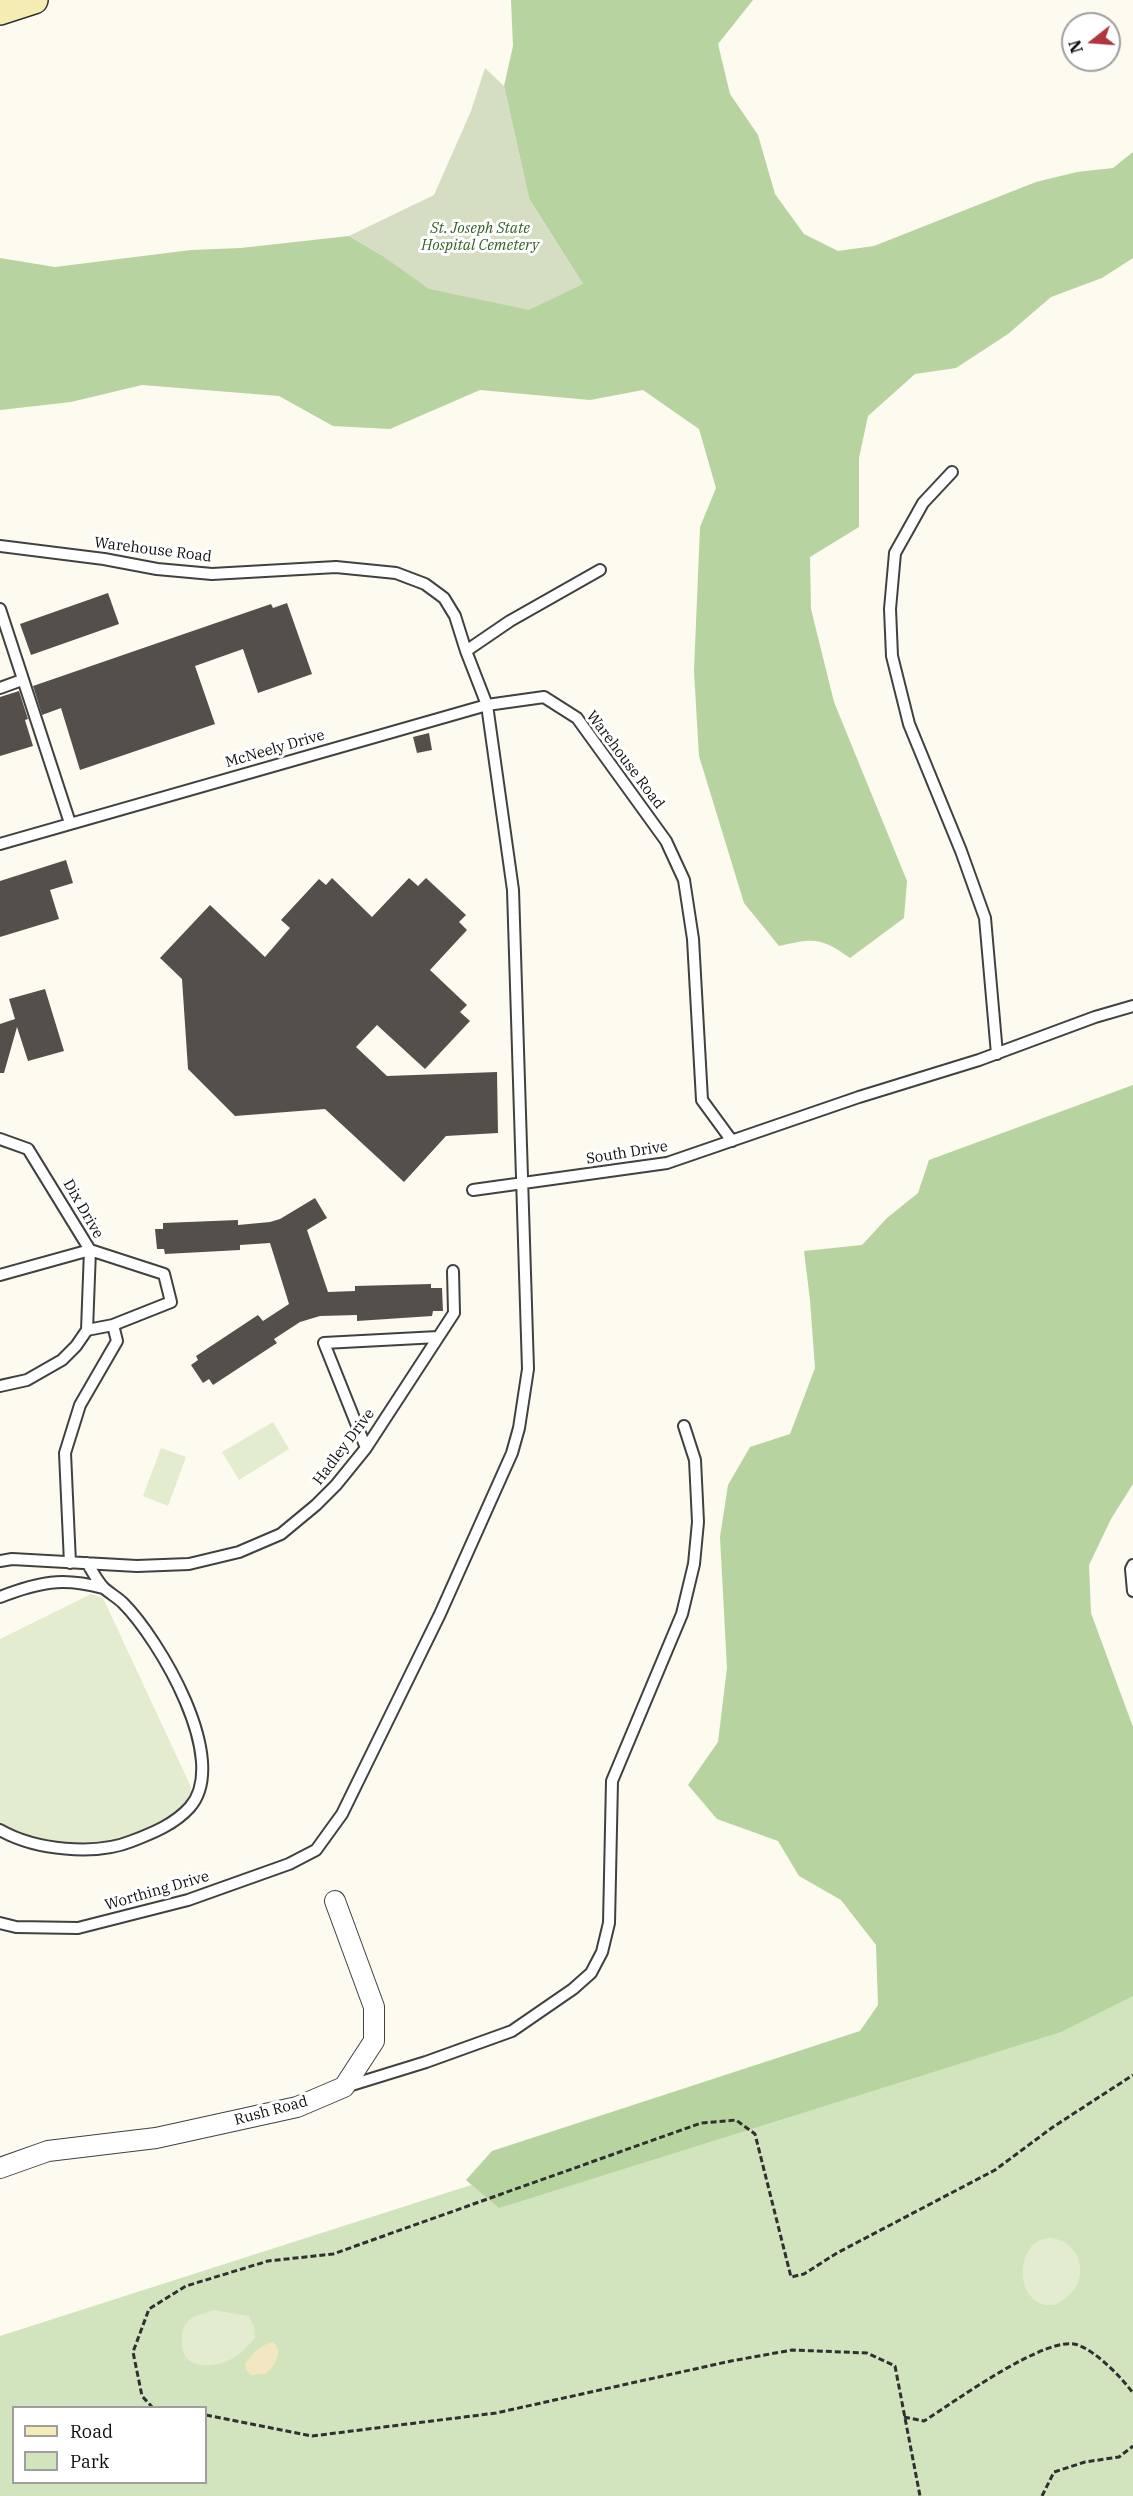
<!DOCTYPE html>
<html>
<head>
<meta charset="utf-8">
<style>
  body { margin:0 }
  #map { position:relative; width:1133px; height:2496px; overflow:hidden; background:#fdfaf0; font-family:"IBM Plex Serif",serif }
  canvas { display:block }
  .legend { position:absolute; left:12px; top:2406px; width:195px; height:78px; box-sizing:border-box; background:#fff; border:2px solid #9f9f9f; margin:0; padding:8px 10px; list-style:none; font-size:18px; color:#0e0e0e }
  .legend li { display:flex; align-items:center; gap:12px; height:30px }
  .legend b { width:30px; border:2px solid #9f9f9f }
  .north { position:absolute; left:1061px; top:12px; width:60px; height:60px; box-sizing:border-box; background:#fff; border:2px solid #9f9f9f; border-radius:50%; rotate:253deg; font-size:16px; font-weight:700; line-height:24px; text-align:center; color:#0e0e0e }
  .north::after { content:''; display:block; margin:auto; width:21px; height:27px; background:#ad363f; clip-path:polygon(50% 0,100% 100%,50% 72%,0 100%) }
</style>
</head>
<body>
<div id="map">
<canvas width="1133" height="2496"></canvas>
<ul class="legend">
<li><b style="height:8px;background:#f5ecb3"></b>Road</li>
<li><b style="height:16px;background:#d2e4bd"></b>Park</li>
</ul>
<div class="north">N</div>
</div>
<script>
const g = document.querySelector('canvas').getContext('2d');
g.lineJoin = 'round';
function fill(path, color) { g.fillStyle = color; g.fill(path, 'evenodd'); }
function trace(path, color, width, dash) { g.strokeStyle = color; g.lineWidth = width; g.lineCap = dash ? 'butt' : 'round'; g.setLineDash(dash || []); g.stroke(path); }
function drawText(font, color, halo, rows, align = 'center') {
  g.font = font + ' "IBM Plex Serif",serif'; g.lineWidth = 6; g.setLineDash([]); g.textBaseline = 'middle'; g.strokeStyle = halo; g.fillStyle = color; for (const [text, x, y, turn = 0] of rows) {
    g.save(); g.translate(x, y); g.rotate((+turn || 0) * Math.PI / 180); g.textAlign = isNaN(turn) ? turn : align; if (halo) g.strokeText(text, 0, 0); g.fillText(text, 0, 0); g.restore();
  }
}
fill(new Path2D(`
  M1133,1973V2496H0V2336ZM14,2408H206V2482H14Z`), '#d2e4bd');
fill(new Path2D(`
  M511,0H753L718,44L730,94L758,135L775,194L804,234L838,251L874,246L1036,182L1077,172L1113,168L1133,152V258L1102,278L1051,297L1008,334L956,368L915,374L868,416L859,458V527L810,557L811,609L834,702L907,881L904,918L850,958C821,937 814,938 779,946L744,903L699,756L694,671L700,527L716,488L699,429L643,390L590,400L480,390L390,429L333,426L279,396L142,385L71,402L0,410V258L55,267L191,250L241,248L349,236L381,255L583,284L529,199L504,86L513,46Z
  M1133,1085V1484L1111,1519L1089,1565L1091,1613L1133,1727V1996L1061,2032L499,2208L466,2180L492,2151L860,2031L878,2005L876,1945L841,1900L799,1876L778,1841L717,1819L688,1785L718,1742L727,1668L720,1537L728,1485L750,1447L790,1434L815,1368L810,1300L804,1251L862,1245L887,1218L918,1193L929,1160Z`), '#b7d39f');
fill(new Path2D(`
  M273,2342C284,2352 275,2366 265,2374L251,2375L246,2370L245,2364C252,2354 261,2344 273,2342Z`), '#f3e7c2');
fill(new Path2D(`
  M485,68L504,86L530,201L583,284L529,310L429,289L381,255L349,236L434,195L471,111Z`), '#d5ddc3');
fill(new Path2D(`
  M273,1422L289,1449L239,1480L222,1452Z
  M161,1448L186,1457L168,1506L143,1496Z
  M91,1594L103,1598L191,1787C190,1792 189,1800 186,1804C180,1813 164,1821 155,1825C106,1847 48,1852 0,1823V1639Z
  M1048,2238C1081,2238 1093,2281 1064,2299C1060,2302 1057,2305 1052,2305C1020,2307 1014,2261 1035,2243C1038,2240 1044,2239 1048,2238Z
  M214,2310L249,2316L254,2327L255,2338C249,2345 243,2352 235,2357C215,2370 178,2371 182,2338C182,2332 183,2327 188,2321C194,2315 205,2313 214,2310Z`), '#e3ecce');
fill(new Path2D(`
  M108,593L119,624L31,655L20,624Z
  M287,603L312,674L258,693L243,649L195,666L215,724L80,770L61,708L42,715L33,686L271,604L273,608Z
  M19,691L28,719L25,720L33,746L0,756V697Z
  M429,733L432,750L417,753L413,737Z
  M66,860L73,883L50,890L59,919L0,937V881Z
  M332,878L372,917L409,878L418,886L426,878L466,915L459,922L467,930L430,970L467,1005L460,1012L470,1021L425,1069L377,1025L356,1047L387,1076L497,1072L498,1133L446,1136L404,1182L325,1109L235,1116L188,1069L182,979L160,958L210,905L265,957L290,928L281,920L319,879L326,885Z
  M45,989L64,1051L28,1061L17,1027L4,1073H0V1024L15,1019L9,999Z
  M315,1198L327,1218L307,1230L328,1292L355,1291V1286L431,1284V1288H442L443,1311H433L432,1316L357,1321V1315L320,1316L300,1322L274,1339L277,1343L213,1385L209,1379L203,1383L191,1365L198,1360L196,1356L258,1315L263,1321L289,1304L270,1243L240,1245V1250L165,1254L164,1249H157L155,1229H163V1223L238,1220V1225L270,1222L280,1219Z`), '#554f4b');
const service = new Path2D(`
  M952,472L923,503L895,553L890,609L892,656L909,724L961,851L985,918L997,1054
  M0,546L104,559L157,569L212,574L336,567L396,573L425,584L444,598L455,616L466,651L487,705L513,890L528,1369L519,1428L512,1453L440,1614L342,1814L316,1850L289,1864L188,1900L78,1928L16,1927L0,1923
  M0,609L70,823
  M466,651L510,621L600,570
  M0,688L22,680
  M0,844L487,705L544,697L577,718L666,841L684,880L693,939L702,1100L732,1141
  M0,1139L28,1149L90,1250L87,1330L76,1346L62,1360L27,1380L0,1386
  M473,1190L667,1163L859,1097L979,1060L1095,1017L1133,1006
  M0,1275L90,1250L164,1274L171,1302L113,1325L87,1330
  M366,1448L324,1343L438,1337
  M0,1561L12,1559L137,1566L189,1564L239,1552L281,1534L316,1505L336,1485L366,1448L454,1313L453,1271
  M70,1563L65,1453L80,1405L117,1341L113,1325
  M1133,1565L1131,1569L1133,1591
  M0,1597C39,1582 62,1577 103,1588
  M0,1830C35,1850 95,1856 132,1841C153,1833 175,1824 190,1807C231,1760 159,1639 123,1603C118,1598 111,1594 105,1589C98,1583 93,1572 87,1563
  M345,2087L426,2062L512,2031L573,1989L591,1973L602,1952L609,1923L612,1781L682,1614L694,1564L698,1522L695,1460L684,1426`);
const minor = new Path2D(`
  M0,2168L48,2151L156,2138L297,2107L344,2087L374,2041V2007L335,1901`);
const secondary = new Path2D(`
  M0,11L34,0`);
trace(service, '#414141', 14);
trace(minor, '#414141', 22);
trace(secondary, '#303030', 30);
trace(new Path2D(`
  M153,2408L142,2396L133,2352L149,2309L186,2286L268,2261L333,2254L701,2123L736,2120L755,2134L791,2277L804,2274L837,2253L995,2170L1053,2127L1133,2075
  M206,2415L312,2436L496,2413L731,2361L792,2350L867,2353L895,2366L920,2496
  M904,2417L924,2421C953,2403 1048,2333 1078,2345C1097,2352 1121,2377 1133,2393
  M1042,2496L1054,2472L1085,2462L1119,2457L1133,2446`), '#303030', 3, [6, 3]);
trace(service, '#fff', 10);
trace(minor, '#fff', 20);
trace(secondary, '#f5ecb3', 27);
drawText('italic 15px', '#335e26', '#fff', [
  ["St. Joseph State",480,229],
  ["Hospital Cemetery",480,246]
]);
drawText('15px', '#0e0e0e', '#fff', [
  ["Warehouse Road",153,550,7],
  ["McNeely Drive",275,749,-16],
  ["Warehouse Road",625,760,53],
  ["South Drive",627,1153,-9],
  ["Dix Drive",83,1209,60],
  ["Hadley Drive",344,1447,-53],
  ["Worthing Drive",157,1891,-16],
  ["Rush Road",271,2111,-15]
]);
</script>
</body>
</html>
